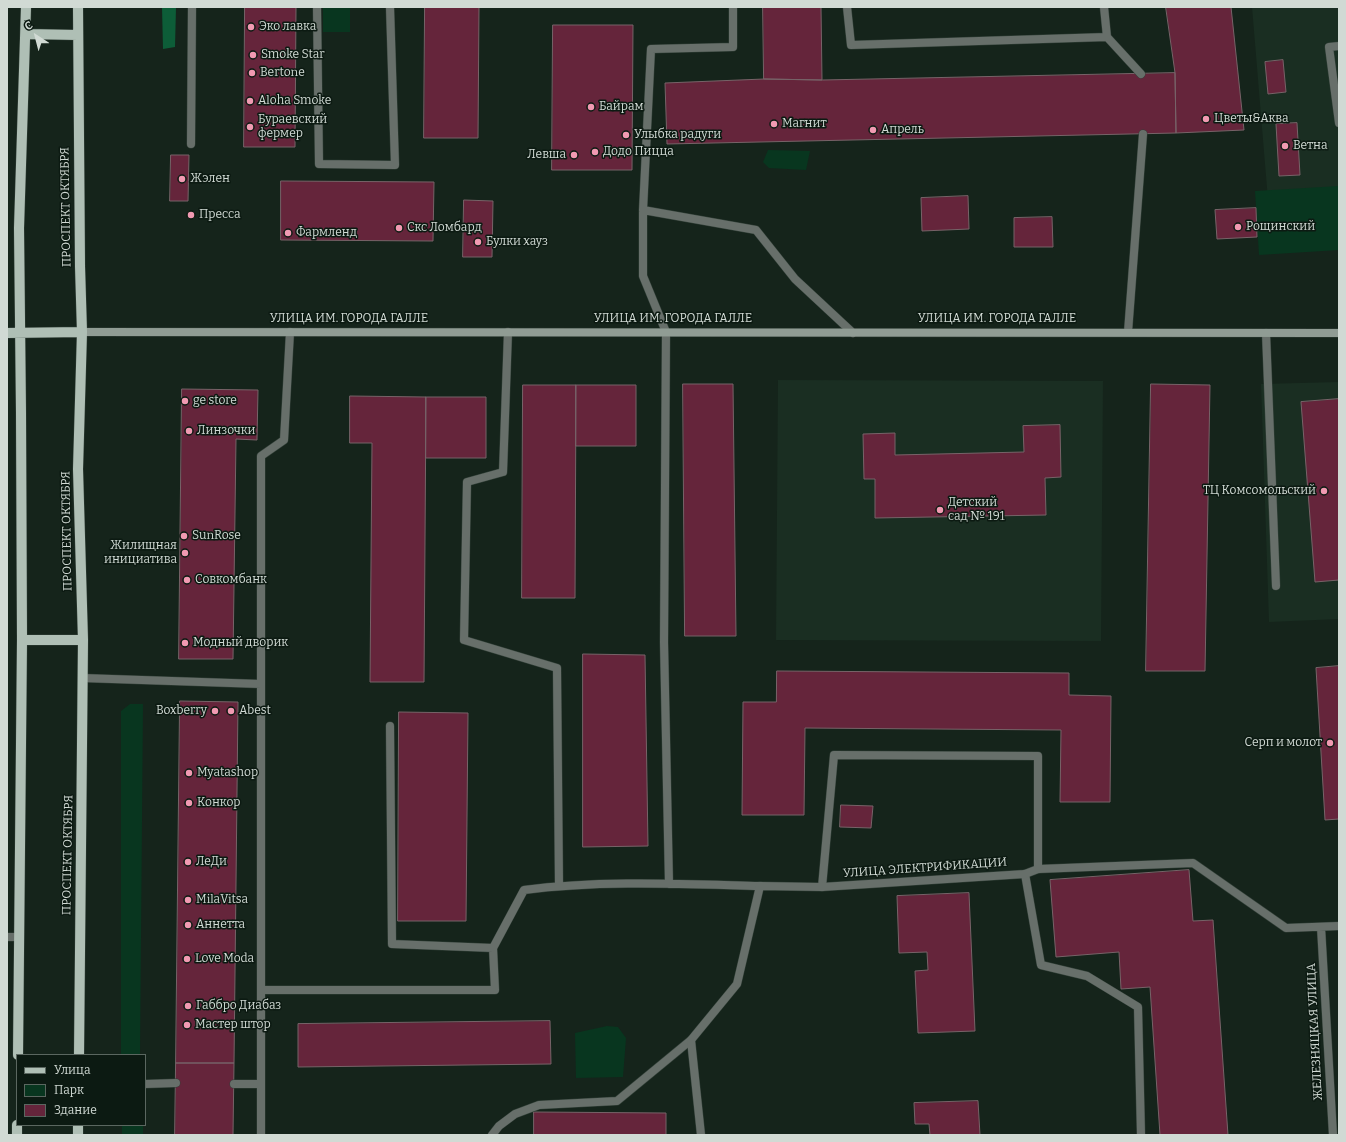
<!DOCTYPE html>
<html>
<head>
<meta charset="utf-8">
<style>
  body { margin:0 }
  #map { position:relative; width:1346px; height:1142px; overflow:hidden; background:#15241b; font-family:Bitter,serif }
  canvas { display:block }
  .frame { position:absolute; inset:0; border:8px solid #d1dad4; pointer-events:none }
  .legend { position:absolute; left:16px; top:1054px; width:130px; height:72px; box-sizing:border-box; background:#0c1a12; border:1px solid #5b6760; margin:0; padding:5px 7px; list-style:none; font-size:12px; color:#d1dad4 }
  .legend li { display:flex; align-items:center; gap:8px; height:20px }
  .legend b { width:20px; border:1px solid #5b6760 }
  .north { position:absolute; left:16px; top:16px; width:40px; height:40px; -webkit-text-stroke:3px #0c1a12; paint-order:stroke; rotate:324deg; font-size:11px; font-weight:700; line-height:16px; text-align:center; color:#d1dad4 }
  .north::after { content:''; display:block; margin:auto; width:14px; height:18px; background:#d1dad4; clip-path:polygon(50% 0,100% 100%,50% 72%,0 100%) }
</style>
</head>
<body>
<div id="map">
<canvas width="1346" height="1142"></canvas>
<div class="frame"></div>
<ul class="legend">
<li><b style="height:5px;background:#afbfb5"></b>Улица</li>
<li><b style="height:11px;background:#08361f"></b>Парк</li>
<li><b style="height:11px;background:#65253b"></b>Здание</li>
</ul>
<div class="north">С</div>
</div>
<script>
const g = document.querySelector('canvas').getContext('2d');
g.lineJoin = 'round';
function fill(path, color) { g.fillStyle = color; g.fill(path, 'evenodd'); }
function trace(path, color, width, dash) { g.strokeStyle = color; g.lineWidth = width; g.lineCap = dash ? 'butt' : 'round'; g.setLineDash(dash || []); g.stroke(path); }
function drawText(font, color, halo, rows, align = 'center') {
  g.font = font + ' Bitter,serif'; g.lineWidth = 3; g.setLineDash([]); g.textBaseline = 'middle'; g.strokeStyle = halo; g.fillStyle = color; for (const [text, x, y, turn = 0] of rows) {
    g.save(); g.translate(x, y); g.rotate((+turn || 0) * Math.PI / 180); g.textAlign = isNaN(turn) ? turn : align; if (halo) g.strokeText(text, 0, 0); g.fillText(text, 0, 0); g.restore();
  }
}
fill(new Path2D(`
  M1252,7H1339V194L1268,200Z
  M778,380L1103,381L1101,641L776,640Z
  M1339,382V619L1269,622L1261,384Z`), '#1a2e22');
fill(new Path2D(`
  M323,7H350V32H323Z
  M768,150L810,151L806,170L769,168L763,162Z
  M1339,186V250L1259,255L1255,191Z
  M130,704H143L140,1055H121V711Z
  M607,1026L618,1027L626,1038L623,1077L576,1078L575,1033Z
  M122,1125H143V1135H122Z`), '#08361f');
fill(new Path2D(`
  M162,7H176L175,47L163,49Z`), '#0d5d38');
const building = new Path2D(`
  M245,7H296L295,147H244Z
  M425,7H479L478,138H424Z
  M763,7H821L822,80L764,79Z
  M1166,7H1231L1244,130L1176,133L1175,73Z
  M553,25H633L632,170H552Z
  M1283,60L1286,92L1268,94L1265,62Z
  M1175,73L1176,133L667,144L665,83L764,79L822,80Z
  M1297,123L1300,175L1279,176L1276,124Z
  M171,155H189L188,201H170Z
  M281,181L434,182L433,241L281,240Z
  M968,196L969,229L922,231L921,198Z
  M464,200L493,201L492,257H463Z
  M1256,208L1257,237L1217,239L1215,210Z
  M1052,217L1053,247H1014V218Z
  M683,384H733L736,636H685Z
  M1151,384L1210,385L1205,671H1146Z
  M523,385H576L575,598H522Z
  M576,385H636V446H576Z
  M182,389L258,390L257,440L236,439L233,659H179Z
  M350,396L426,397L424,682H370L372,443H350Z
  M426,397H486V458H426Z
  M1339,399V580L1315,582L1301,402Z
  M1060,425L1061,477L1045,478L1046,515L875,518V479H864L863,434L895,433V455L1024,452L1023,426Z
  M583,654L645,655L648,846L583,847Z
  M1339,666V819L1325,820L1316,668Z
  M777,671L1069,673V695L1111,696L1110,802H1060L1061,730L805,728L804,815H742L743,702H776Z
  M180,701L238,702L234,1063H176Z
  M399,712L468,713L466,921H398Z
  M841,805L873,806L871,828L840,827Z
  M1189,870L1193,921L1213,920L1228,1135H1160L1150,987L1121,989L1119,952L1056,957L1050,880Z
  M969,893L975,1031L918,1033L915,971L928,970L927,952L899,953L897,896Z
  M550,1021L551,1064L298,1067V1024Z
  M176,1063H234L233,1135H175Z
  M978,1101L980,1135H930L929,1124H915L914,1103Z
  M534,1112L666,1113V1135H534Z`);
fill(building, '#65253b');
trace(building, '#776368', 1);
const service = new Path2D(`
  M317,7L319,164L395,165L390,7
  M847,7L851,45L1107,37
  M1104,7L1107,37L1141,74
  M1339,46L1329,47L1339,123
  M191,144L192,7
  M643,210L756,230L795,279L853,333
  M508,332L503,472L467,482L464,640L557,668L559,886
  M1128,332L1143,134
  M1266,333L1276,586
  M82,678L261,684
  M390,726L392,944L493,948L524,890C602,880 682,884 760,886
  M1025,874L1041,965L1087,976L1138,1007L1141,1135
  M669,884L664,642L666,332L643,276V210L651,49L733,47V7
  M822,887L834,755L1038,756V869
  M261,990H495L493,948
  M145,1084L176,1083
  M234,1084H261
  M261,1135V456L284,440L290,332
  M492,1135L499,1126L515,1114L539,1105L617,1101L691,1040`);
const minor = new Path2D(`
  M1321,927L1333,1135
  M7,937H19
  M701,1135L691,1040L737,984L760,886L822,887L1025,874L1038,869L1193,863L1286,928L1339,926`);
const secondary = new Path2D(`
  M82,332L1339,333`);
const primary = new Path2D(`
  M78,7L80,266L82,332L78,469L83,640L79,1055
  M26,34L78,35
  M7,333L82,332
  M22,640H83
  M18,1055L22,640L21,413L19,228L26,7
  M17,1135V1125
  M78,1135V1125`);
trace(service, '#334139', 9);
trace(minor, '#334139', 9);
trace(secondary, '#334139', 9);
trace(primary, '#334139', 11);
trace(service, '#676f6a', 8);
trace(minor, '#676f6a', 8);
trace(secondary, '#909c94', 8);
trace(primary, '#afbfb5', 10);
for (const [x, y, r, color] of [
  [251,27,4,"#f19ab2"],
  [253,55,4,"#f19ab2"],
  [252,73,4,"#f19ab2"],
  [250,101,4,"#f19ab2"],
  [591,107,4,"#f19ab2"],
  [1206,119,4,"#f19ab2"],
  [774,124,4,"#f19ab2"],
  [250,127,4,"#f19ab2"],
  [873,130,4,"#f19ab2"],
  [626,135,4,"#f19ab2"],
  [1285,146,4,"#f19ab2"],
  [595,152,4,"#f19ab2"],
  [574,155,4,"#f19ab2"],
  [182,179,4,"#f19ab2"],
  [191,215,4,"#f19ab2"],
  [1238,227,4,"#f19ab2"],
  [399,228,4,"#f19ab2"],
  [288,233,4,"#f19ab2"],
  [478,242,4,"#f19ab2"],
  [185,401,4,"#f19ab2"],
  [189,431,4,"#f19ab2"],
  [1324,491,4,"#f19ab2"],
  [940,510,4,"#f19ab2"],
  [184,536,4,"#f19ab2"],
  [185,553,4,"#f19ab2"],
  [187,580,4,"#f19ab2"],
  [185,643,4,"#f19ab2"],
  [215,711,4,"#f19ab2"],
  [231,711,4,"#f19ab2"],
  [1330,743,4,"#f19ab2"],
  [189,773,4,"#f19ab2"],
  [189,803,4,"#f19ab2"],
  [188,862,4,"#f19ab2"],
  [188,900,4,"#f19ab2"],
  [188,925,4,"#f19ab2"],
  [187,959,4,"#f19ab2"],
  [188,1006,4,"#f19ab2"],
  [187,1025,4,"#f19ab2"]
]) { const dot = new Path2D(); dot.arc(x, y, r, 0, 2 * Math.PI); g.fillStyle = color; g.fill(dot); trace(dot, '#0c1a12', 1.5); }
drawText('12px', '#d1dad4', '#0c1a12', [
  ["Эко лавка",259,27],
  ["Smoke Star",261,55],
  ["Bertone",260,73],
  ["Aloha Smoke",258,101],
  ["Байрам",599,107],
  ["Цветы&Аква",1214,119],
  ["Бураевский",258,120],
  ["фермер",258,134],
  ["Магнит",782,124],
  ["Апрель",881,130],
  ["Улыбка радуги",634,135],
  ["Ветна",1293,146],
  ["Додо Пицца",603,152],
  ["Левша",566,155,"right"],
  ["Жэлен",190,179],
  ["Пресса",199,215],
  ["Рощинский",1246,227],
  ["Скс Ломбард",407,228],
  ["Фармленд",296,233],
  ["Булки хауз",486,242],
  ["ge store",193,401],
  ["Линзочки",197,431],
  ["ТЦ Комсомольский",1316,491,"right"],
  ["Детский",948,503],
  ["сад № 191",948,517],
  ["SunRose",192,536],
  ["Жилищная",177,546,"right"],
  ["инициатива",177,560,"right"],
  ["Совкомбанк",195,580],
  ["Модный дворик",193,643],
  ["Boxberry",207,711,"right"],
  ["Abest",239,711],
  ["Серп и молот",1322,743,"right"],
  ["Myatashop",197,773],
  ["Конкор",197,803],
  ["ЛеДи",196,862],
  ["MilaVitsa",196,900],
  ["Аннетта",196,925],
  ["Love Moda",195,959],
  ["Габбро Диабаз",196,1006],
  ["Мастер штор",195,1025]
], 'left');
drawText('12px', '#d1dad4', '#0c1a12', [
  ["ПРОСПЕКТ ОКТЯБРЯ",66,207,-91],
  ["УЛИЦА ИМ. ГОРОДА ГАЛЛЕ",349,319],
  ["УЛИЦА ИМ. ГОРОДА ГАЛЛЕ",673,319],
  ["УЛИЦА ИМ. ГОРОДА ГАЛЛЕ",997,319],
  ["ПРОСПЕКТ ОКТЯБРЯ",67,531,-91],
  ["ПРОСПЕКТ ОКТЯБРЯ",68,855,-89],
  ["УЛИЦА ЭЛЕКТРИФИКАЦИИ",925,868,-4],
  ["ЖЕЛЕЗНЯЦКАЯ УЛИЦА",1315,1032,-93]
]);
</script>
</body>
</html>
